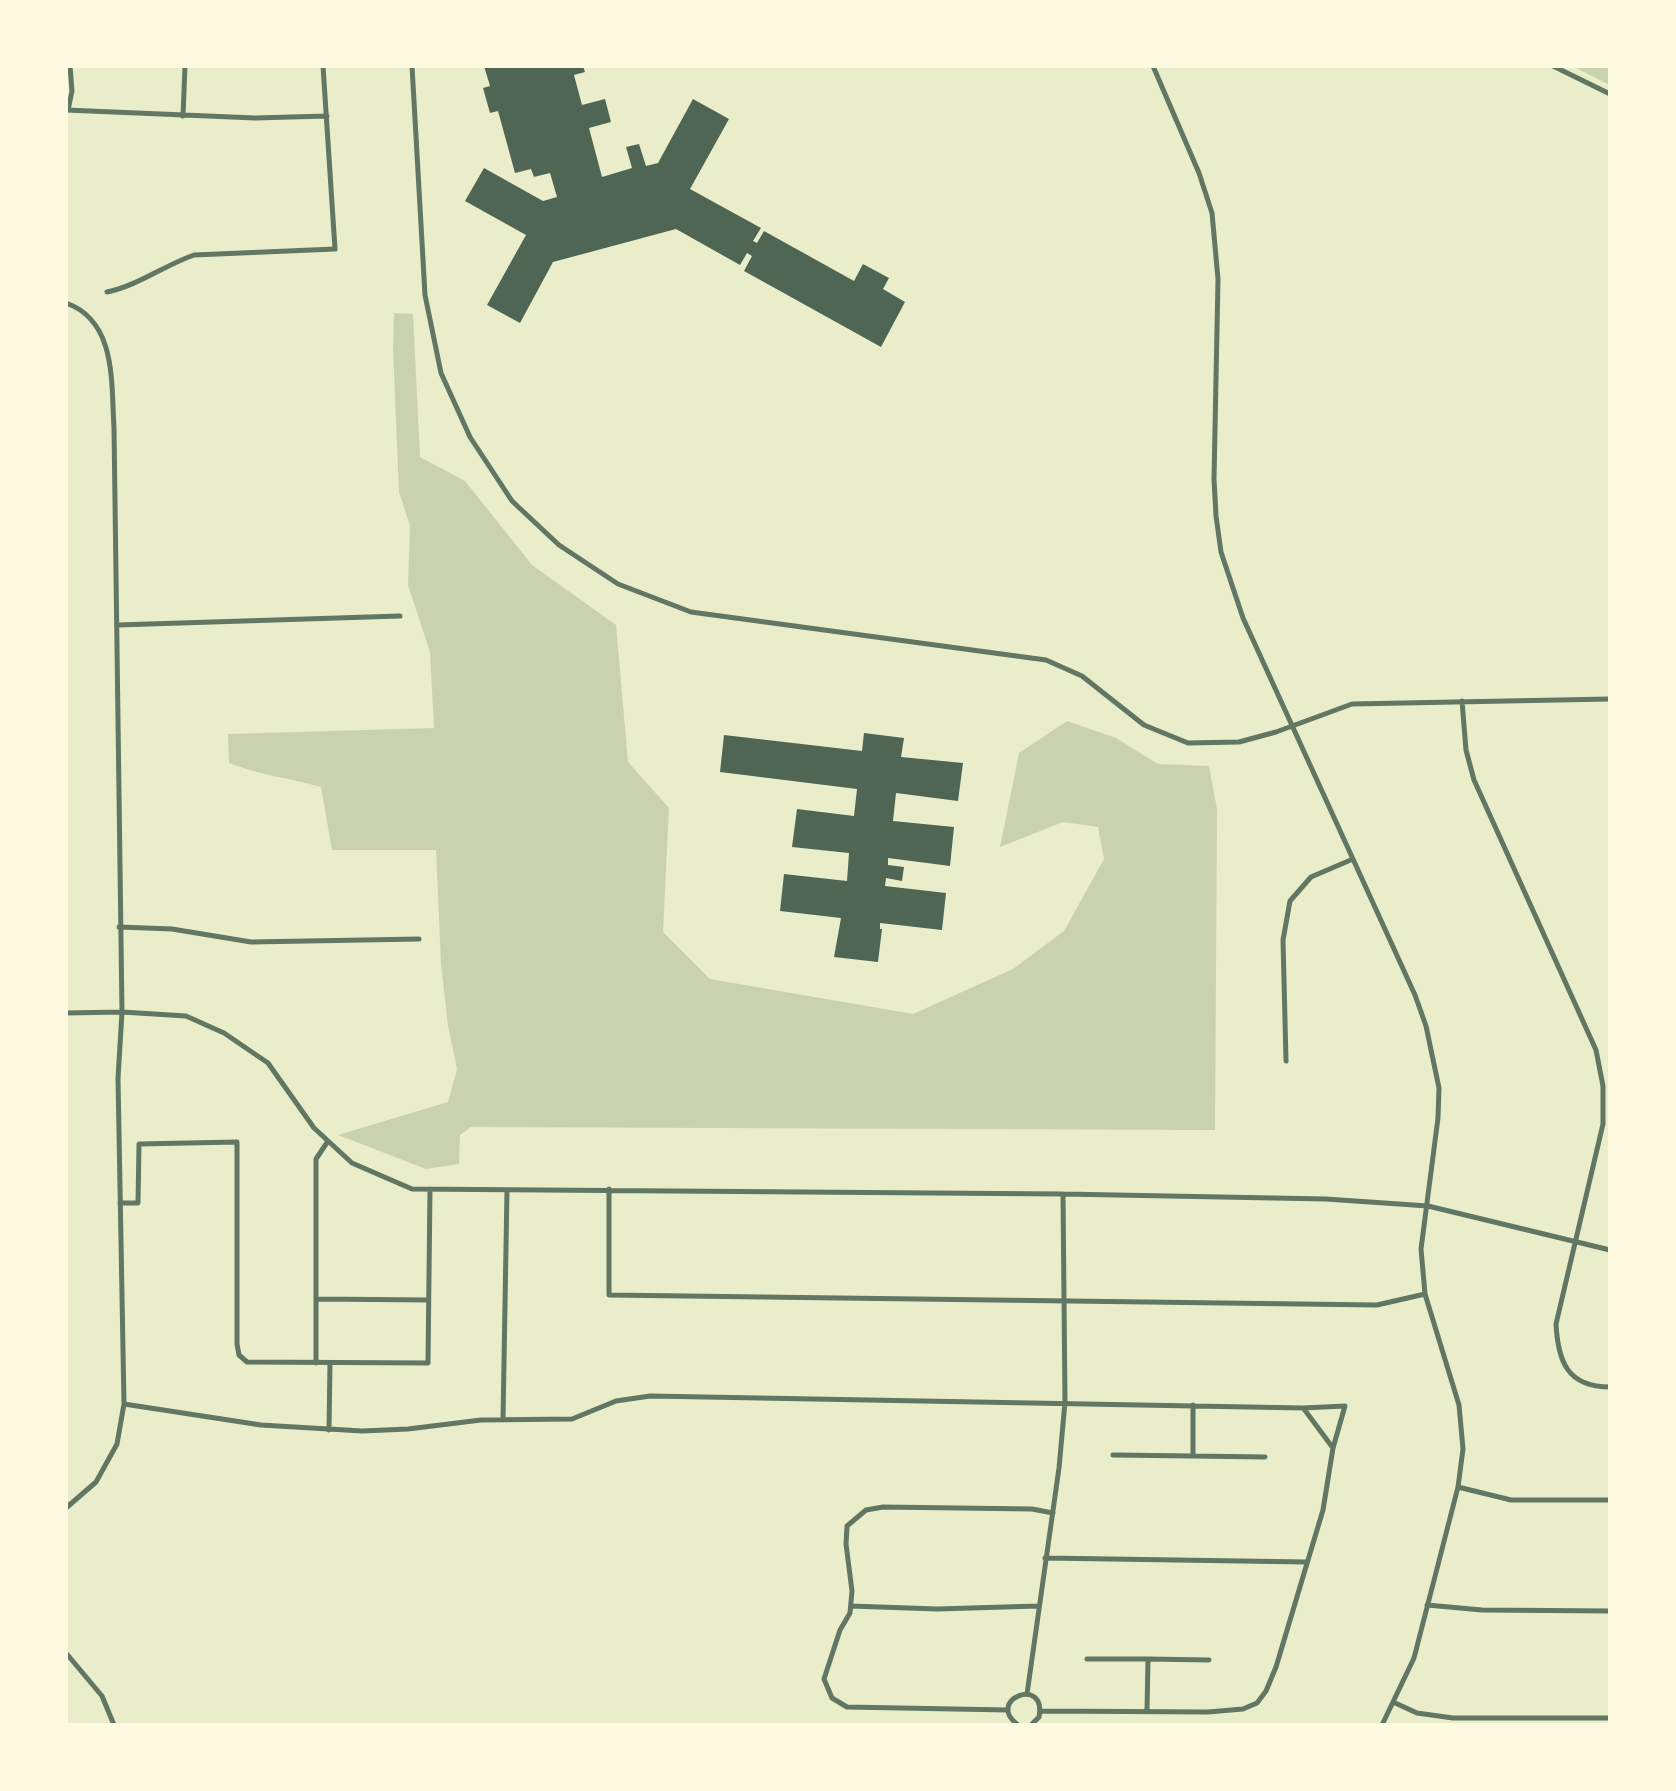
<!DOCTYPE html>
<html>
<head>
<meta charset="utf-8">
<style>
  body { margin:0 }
  #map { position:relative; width:1676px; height:1791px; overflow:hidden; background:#e9edc9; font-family:Rubik,sans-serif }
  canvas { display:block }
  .frame { position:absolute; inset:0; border:68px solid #fefae0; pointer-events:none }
</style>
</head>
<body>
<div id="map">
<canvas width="1676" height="1791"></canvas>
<div class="frame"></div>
</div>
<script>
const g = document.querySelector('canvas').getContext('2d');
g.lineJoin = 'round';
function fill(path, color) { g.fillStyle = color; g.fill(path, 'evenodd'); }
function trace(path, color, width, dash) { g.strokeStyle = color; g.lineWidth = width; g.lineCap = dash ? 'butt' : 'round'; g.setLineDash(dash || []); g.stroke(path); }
fill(new Path2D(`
  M1572,66H1610V85Z
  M394,313L413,314L420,457L465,481L532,565L616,625L628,762L669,808L663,932L710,979L913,1014L1013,969L1064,931L1104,859L1098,827L1063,822L1000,847L1019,753L1067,721L1116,738L1158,764L1209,766L1217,809L1215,1130L471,1127L460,1135L459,1164L426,1169L338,1135L448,1102L457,1069L448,1026L441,964L436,850H332L321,787C291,778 258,775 229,763L228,734L434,728L430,652L408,585L410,526L399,492L393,349Z`), '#cad2ad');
fill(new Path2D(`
  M484,66H583L585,72L574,75L582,105L605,99L611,122L589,128L602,177L632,168L626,147L639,144L646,166L658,163L693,99L729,119L690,189L761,228L753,241L757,243L764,231L854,281L863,264L889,278L883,289L905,302L881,347L744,271L752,256L747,253L740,265L676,229L553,262L520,323L487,305L526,235L465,201L484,168L543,201L557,197L550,173L534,177L531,169L515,173L498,111L490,113L483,88L490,86Z
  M864,733L904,738L901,757L963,763L958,801L896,793L893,821L954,827L950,866L888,858V865L904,867L902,881L886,878L885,886L946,893L942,930L880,923V929H882L878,962L834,957L841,918L780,911L784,874L847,881L849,853L792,847L797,809L854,816L857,789L720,772L724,735L862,751Z`), '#4f6655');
trace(new Path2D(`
  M412,66L425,295L441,373L470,437L512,501L559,545L618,584L691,612L1046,660L1082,676L1144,725L1188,743L1239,742L1276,732L1352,704L1610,699
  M1153,66L1199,173L1212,213L1218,279L1214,479L1216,516L1221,552L1243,618L1415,995L1426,1026L1439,1088L1438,1118L1421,1249L1425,1294L1459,1405L1463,1449L1458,1487L1414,1658L1382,1725
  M1553,66L1610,94
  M66,110L255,118L327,116
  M68,110L72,91L70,66
  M183,116L185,66
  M107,292C139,285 163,266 194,255L335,249L323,66
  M66,303C117,321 111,383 114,428L122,1012L118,1078L124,1404L117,1444L96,1482L66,1508
  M118,625L400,616
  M1462,701L1466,750L1474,780L1596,1050L1603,1086V1124L1556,1324C1558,1361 1567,1387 1610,1387
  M119,927L172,929L251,942L419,939
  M66,1013L122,1012L186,1016L224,1033L268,1063L314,1128L352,1163L412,1189L1063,1194L1326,1199L1428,1206L1610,1250
  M1286,1061L1283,940L1290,901L1311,877L1353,859
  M609,1189V1295L1377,1305L1425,1294
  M120,1203H138L139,1144L237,1142V1344L239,1355L247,1362L428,1363L430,1189
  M317,1299L428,1300
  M316,1363V1159L328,1141
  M124,1404L261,1425L362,1431L408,1429L481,1420L572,1419L616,1401L650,1396L1303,1408L1345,1406L1333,1448L1323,1510L1276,1667L1266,1691L1257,1703L1243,1709L1208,1712L1041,1711
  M1193,1405V1456L1265,1457
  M1304,1409L1333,1448
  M503,1420L507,1190
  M329,1430L330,1363
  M1113,1455L1193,1456
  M1458,1487L1511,1500H1610
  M1045,1558L1307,1562
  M1427,1605L1482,1610L1610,1611
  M851,1606L937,1609L1038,1606
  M66,1653L102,1696L114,1725
  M1087,1659H1148L1147,1710
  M1148,1659L1209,1660
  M1027,1694L1059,1468L1065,1402L1063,1194
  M1393,1702L1417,1713L1453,1718H1610
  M1008,1710L847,1707L832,1698L824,1679L840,1630L850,1613L852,1591L846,1544L847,1526L866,1510L883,1507L1032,1509L1053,1513
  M1018,1725C984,1700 1047,1675 1039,1717L1031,1725`), '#617663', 5);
</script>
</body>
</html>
